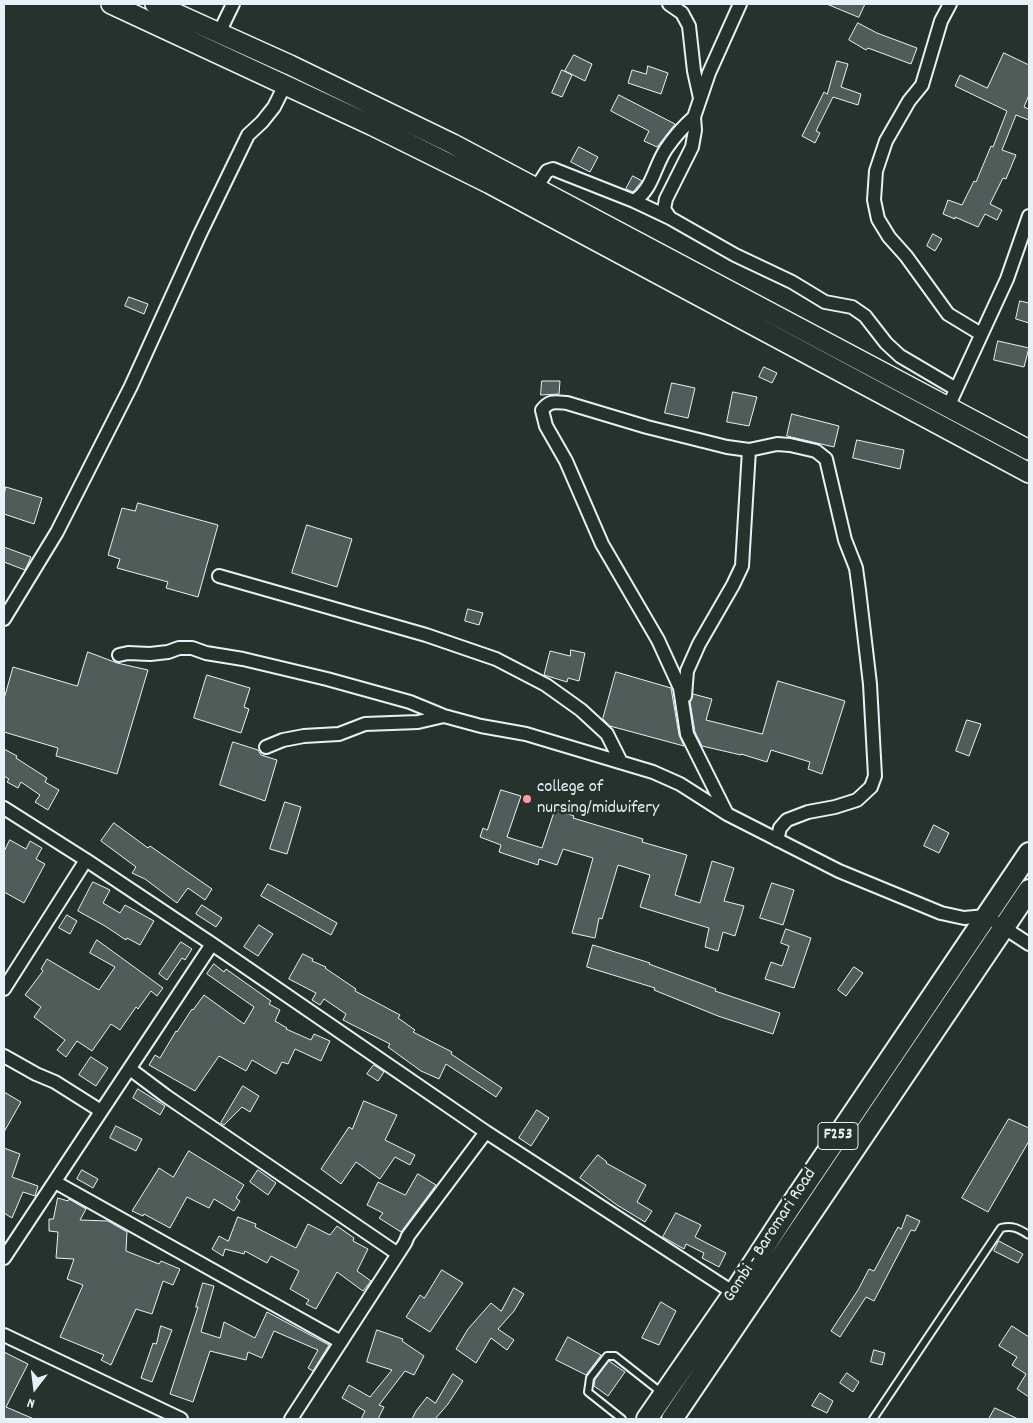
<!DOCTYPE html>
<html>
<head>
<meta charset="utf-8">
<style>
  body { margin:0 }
  #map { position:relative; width:1033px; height:1423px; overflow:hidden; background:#26332d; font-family:Dekko,sans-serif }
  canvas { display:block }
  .frame { position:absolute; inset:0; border:5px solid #e8f1f8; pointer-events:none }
  .north { position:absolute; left:10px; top:1363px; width:50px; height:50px; -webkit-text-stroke:4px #26332d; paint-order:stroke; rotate:195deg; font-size:14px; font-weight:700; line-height:20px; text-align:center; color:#e8f1f8 }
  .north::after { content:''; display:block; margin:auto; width:18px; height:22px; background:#e8f1f8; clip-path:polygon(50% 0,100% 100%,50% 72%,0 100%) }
</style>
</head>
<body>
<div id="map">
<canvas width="1033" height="1423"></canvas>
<div class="frame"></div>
<div class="north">N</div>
</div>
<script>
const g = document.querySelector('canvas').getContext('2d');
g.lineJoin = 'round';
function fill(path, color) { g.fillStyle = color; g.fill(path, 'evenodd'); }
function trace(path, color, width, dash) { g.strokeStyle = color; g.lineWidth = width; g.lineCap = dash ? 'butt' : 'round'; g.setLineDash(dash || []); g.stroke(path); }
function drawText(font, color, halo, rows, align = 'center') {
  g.font = font + ' Dekko,sans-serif'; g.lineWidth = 5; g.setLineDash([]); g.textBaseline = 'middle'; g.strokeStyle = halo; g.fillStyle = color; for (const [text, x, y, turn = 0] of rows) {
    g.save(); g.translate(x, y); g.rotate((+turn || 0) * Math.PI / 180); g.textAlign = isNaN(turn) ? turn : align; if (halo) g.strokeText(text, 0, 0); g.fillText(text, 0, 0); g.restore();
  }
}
const building = new Path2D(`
  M827,4H865L859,17Z
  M858,23L877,33L917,48L911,64L868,48L866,50L849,40Z
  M1004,53L1029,65V95L1024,107L1029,109V120L1016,115L1002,150L1016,155L1006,179L1003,178L990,204L1002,210L997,220L985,214L978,227L955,217V219L943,214L948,200L962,205L974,181L976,182L991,146L993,147L1007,111L955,86L960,75L987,88Z
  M574,55L592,64L585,81L565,71Z
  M837,61L848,64L841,87L861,94L858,105L833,97L816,131L820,133L815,143L802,136L824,92L827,94Z
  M648,66L668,73L661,94L628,83L632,70L646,74Z
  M562,70L572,75L562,97L552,93Z
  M619,95L675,124L657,147L644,141L649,131L611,111Z
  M579,147L598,157L590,172L571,162Z
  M633,176L642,181L633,192L626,189Z
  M933,234L942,239L935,251L927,246Z
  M129,297L148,304L144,314L125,306Z
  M1020,301L1029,303V323L1016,319Z
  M998,341L1029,348L1024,367L994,360Z
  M764,367L777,373L772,383L759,377Z
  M542,381H560L559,394L541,395Z
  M672,383L695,388L688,418L665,413Z
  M733,392L757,397L749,426L727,422Z
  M792,414L839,426L834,447L787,436Z
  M857,440L904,450L900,469L853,458Z
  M6,487L42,498L34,524L4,514V496Z
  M138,503L218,525L198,597L166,588L168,582L117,568L120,559L108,555L122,508L135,511Z
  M307,525L352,539L337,587L292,573Z
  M4,547L31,557L25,570L4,562Z
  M468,609L483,613L479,625L465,621Z
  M571,650L585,653L579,681L568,678L567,682L544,675L550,651L570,656Z
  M88,652L117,663L148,670L117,774L56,756L58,748L4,732V699L13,667L77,686Z
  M616,672L671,688L679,735L684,746L610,726L603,719Z
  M207,675L250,688L244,707L249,709L241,733L194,718Z
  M778,681L845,701L822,774L808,769L810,762L771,750L767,762L741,754V755L702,746L695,732L690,702L693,694L712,699L706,720L762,734Z
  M967,720L981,724L969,756L956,751Z
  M233,742L258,750L261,755L277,760L265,801L220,785Z
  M4,749L17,756L16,758L47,778L45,782L59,790L48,810L35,802L40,795L21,782L18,788L7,782L9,779L4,776Z
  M501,790L521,796L507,837L542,848L555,809L574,816L573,818L643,839L642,842L687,855L675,895L700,903L712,861L734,868L724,901L744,906L735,936L723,932L718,951L705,947L709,928L640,907L650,875L618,865L602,919L599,918L595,938L572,933L593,858L563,849L557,865L539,859L538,865L499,852L501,845L480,837L483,828L487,830Z
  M285,802L301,807L287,854L270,849Z
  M114,823L148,848L150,846L212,889L205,900L188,888L177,903L145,879L132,873L136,867L101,841Z
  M934,825L949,833L939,853L924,846Z
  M10,840L26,849L30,841L42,848L36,859L45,864L24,903L4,892V852Z
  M93,882L110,890L103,903L120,913L125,905L154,921L140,945L127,938L126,940L105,926L78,911Z
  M772,883L794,890L783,925L760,918Z
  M268,884L337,923L331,935L261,896Z
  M202,905L222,918L216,927L196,914Z
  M67,915L77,921L70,934L59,928Z
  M259,925L273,934L258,956L244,947Z
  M786,929L811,938L794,988L765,979L771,962L782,966L789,946L781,943Z
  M97,940L163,988L157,996L151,991L138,1009L136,1007L120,1030L111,1024L92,1051L77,1041L66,1057L57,1050L65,1040L34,1017L41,1007L25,995L43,971L41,969L47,959L99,990L115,967L90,953Z
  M181,942L192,949L185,960L182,958L167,980L159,974Z
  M593,945L650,963L649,964L716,989L715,991L780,1013L773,1034L718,1016L654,990L655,988L587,967Z
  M303,954L313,959L312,961L326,967L325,968L356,989L355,991L400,1015L398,1018L415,1030L413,1032L452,1052L451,1054L502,1088L496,1097L446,1064L439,1079L421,1071L388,1047L390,1044L343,1020L346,1014L324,999L320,1005L312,1000L316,993L289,979Z
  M214,964L224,972L226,969L271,1001L269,1004L280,1010L275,1021L287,1028L286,1029L311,1040L314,1034L330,1041L321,1061L295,1049L288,1064L282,1062L276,1074L252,1060L246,1071L219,1056L195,1091L149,1065L155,1055L160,1058L176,1031L177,1032L192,1009L193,1010L204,995L244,1024L254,1007L207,974Z
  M854,967L863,973L846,996L838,990Z
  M91,1057L108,1068L96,1086L79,1075Z
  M374,1065L384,1072L378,1081L367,1074Z
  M243,1086L259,1096L250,1112L242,1107L224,1125L221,1123Z
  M138,1089L165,1106L160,1115L133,1098Z
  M4,1092L21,1102L4,1132Z
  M364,1101L397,1115L385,1140L415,1155L410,1165L395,1157L380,1179L356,1162L341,1184L321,1169L349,1127L352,1129Z
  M537,1110L549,1118L531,1146L519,1138Z
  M1009,1119L1029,1128V1141L988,1212L962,1198Z
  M116,1126L142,1139L136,1151L110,1138Z
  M4,1148L20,1154L12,1177L38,1186L35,1196L23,1192L12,1218L4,1213Z
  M189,1151L244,1185L236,1198L240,1201L234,1211L214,1199L209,1208L187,1197L170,1228L144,1214L143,1216L132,1211L159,1168L173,1177Z
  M598,1155L607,1162L606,1163L646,1185L637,1202L652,1211L645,1222L617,1205L580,1178Z
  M82,1170L98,1179L93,1188L77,1179Z
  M258,1170L276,1183L268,1195L250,1182Z
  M418,1174L436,1185L401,1232L379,1218L383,1213L367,1205L378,1182L405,1195Z
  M58,1198L68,1201L69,1199L86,1209L80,1220L108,1221L127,1232L126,1251L159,1264L161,1261L180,1269L173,1285L163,1281L152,1314L136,1309L111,1365L101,1360L104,1355L60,1337L83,1285L67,1279L74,1259L56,1258L58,1232L49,1231V1219H53Z
  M676,1213L701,1225L695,1237L726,1253L719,1267L702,1258L704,1253L686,1244L684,1249L663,1237Z
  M907,1215L920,1221L915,1231L911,1230L874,1301L866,1297L840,1337L831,1331L858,1290L869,1269L874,1271L898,1227L901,1229Z
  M238,1217L256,1224L255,1227L296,1248L308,1224L330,1235L337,1226L354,1238L353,1241L368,1249L357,1271L371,1281L363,1291L337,1272L316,1309L306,1304L309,1300L290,1289L299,1271L271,1256L267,1263L245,1251L244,1254L225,1249L223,1256L212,1249L219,1236L228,1241Z
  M999,1241L1023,1254L1018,1263L994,1251Z
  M442,1270L463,1283L430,1332L406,1317L420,1295L424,1298Z
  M203,1283L214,1286L201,1332L220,1338L224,1322L255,1338L267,1312L329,1345L313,1371L308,1368L318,1350L274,1331L262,1358L248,1352L246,1360L210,1351L193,1402L170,1394L198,1307H196Z
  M514,1288L524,1294L514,1311L498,1329L514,1340L507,1350L491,1338L476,1363L456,1349L468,1329L491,1303L501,1311Z
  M661,1302L676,1311L659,1345L642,1338Z
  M161,1326L172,1330L152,1382L141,1378L153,1343L156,1344Z
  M1012,1326L1029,1337V1397L1017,1389L1026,1374L1012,1365L1017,1357L999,1346Z
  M377,1330L403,1339L402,1341L424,1356L414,1375L405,1371L379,1405L384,1407L378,1419H361L365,1411L342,1398L349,1385L370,1397L392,1370L367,1362Z
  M568,1337L601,1355L586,1375L556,1360Z
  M874,1350L885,1353L882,1365L871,1362Z
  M4,1352L28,1364L6,1407L34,1419H4Z
  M609,1361L625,1372L608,1396L594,1386L595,1380Z
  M847,1373L859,1382L853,1392L840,1383Z
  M453,1374L463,1381L448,1404L435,1419H412L416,1411L427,1397L435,1403Z
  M820,1393L833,1401L827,1413L812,1406Z
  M995,1408L1018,1419H989Z`);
fill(building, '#505c59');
trace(building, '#e8f1f8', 1);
const service = new Path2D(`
  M622,1419L588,1392L590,1378L607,1356H615L662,1393
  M873,1419L1001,1228C1013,1225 1019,1229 1029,1235`);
const minor = new Path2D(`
  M669,4L682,13L689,26L694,71L700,98
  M950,4L941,21L922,85L909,101L886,141L876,171L874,200L878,219L889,237L906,256L948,314L981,334
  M219,33L233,4
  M536,188L547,171L553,169L634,201L670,218L735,255L792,282L825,302L852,307L865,316L886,343L900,356L956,389
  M634,201C653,189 654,167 666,149C674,137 683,127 694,117
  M670,218L664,209L666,199L692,147L695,130L694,117L709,73L740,4
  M948,407L1007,279L1029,216
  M219,576L426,635L496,659L546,685L581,710L607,734L621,762
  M4,619L57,532L131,386L200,234L248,135L262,122L274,107L285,85
  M119,655L128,653L150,654L168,652L179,648H192L206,653L243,659L327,679L410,702L444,716L481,726L526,734L653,772L680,784L727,814L839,871L941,913L964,918L986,916L1029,944
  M685,696L687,671L699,644L733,585L742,566L749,450
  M266,747L283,740L304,736L339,734L365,724L418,722L444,716
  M4,808L86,860L212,944L486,1132L734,1293
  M727,814L687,734L680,688L658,640L602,544L566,461L546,426L542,410C550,400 555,402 567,403L647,427L727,447L749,450L777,444L790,445L816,451L826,459L845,540L856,568L859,590L870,684L875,776L871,787L857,800L835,807L808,812L787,820L780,828L777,840
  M4,989L86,860
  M4,1056L36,1074L55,1082L101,1111
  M130,1069L166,1096L398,1254
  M55,1182L341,1342
  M4,1258L212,944
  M4,1335L181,1419
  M291,1419L405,1243L408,1236L486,1132`);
const secondary = new Path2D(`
  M111,4L373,126L490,184L1029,473
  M155,4L290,65L453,144L1029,450`);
const primary = new Path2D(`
  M647,1419L734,1293L788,1210L1029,853
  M672,1419L1029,890`);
trace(service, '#e8f1f8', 10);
trace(minor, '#e8f1f8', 16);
trace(secondary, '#e8f1f8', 22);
trace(primary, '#e8f1f8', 24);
trace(service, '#26332d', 6);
trace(minor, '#26332d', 12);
trace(secondary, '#26332d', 19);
trace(primary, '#26332d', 20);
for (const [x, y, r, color] of [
  [527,799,5,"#ff9aa2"]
]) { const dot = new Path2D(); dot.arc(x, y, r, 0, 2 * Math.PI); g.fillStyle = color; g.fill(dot); trace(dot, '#26332d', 2); }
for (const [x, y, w] of [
  [838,1136,40]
]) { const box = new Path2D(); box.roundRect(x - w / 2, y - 13.5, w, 27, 4); g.fillStyle = '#26332d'; g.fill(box); trace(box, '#e8f1f8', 1); }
drawText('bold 16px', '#e8f1f8', null, [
  ["F253",838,1136]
]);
drawText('18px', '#e8f1f8', '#26332d', [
  ["college of",537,789],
  ["nursing/midwifery",537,810]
], 'left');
drawText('18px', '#e8f1f8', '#26332d', [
  ["Gombi - Baromari Road",771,1236,-57]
]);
</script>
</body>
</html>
